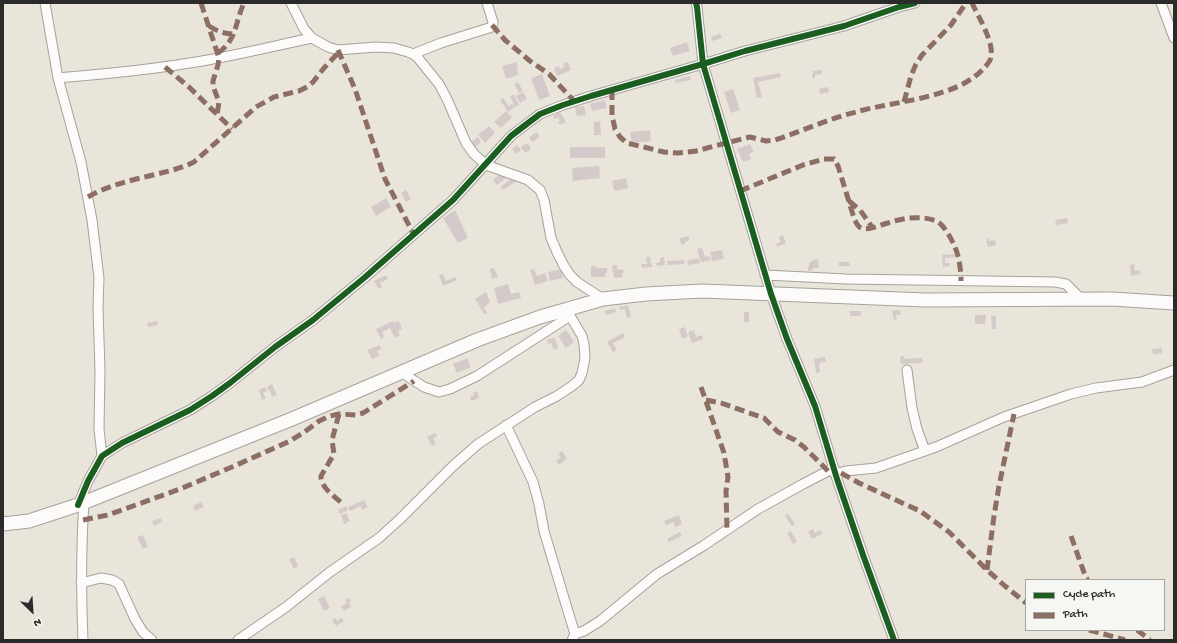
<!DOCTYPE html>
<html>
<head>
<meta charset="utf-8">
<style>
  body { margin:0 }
  #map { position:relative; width:1177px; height:643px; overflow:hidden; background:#eae5da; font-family:"Gochi Hand",sans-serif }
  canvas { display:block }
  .frame { position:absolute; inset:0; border:4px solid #2b2b2b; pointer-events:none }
  .legend { position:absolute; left:1025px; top:579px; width:140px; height:52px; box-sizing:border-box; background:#f6f6f2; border:1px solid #a5a5a2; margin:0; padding:5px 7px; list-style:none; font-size:12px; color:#2b2b2b }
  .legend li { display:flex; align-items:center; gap:8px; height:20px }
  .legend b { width:20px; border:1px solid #a5a5a2 }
  .north { position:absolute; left:12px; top:591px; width:40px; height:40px; -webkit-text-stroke:3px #f6f6f2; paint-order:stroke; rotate:155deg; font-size:11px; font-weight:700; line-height:16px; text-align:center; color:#2b2b2b }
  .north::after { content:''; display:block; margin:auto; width:14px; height:18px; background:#2b2b2b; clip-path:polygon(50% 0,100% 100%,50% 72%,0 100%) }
</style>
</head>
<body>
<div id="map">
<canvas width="1177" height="643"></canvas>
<div class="frame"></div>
<ul class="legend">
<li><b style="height:5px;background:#1b5e20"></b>Cycle path</li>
<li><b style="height:5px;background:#8d6e63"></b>Path</li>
</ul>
<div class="north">N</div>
</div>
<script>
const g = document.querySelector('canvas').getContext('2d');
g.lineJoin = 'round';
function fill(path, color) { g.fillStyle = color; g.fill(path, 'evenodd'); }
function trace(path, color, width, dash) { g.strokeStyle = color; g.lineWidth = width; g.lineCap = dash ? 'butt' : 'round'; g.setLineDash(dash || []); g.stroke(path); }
fill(new Path2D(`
  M720,34L722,38L712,41L711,37Z
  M687,42L690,51L673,56L670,48Z
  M517,62L518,75L506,79L502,66Z
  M568,62L571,70L557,76L554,68L559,66L560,69L564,67L563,64Z
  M822,70V74L815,75V78H812V74H813V71Z
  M780,73L781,77L758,82L762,97L757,98L753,78Z
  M542,74L550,96L539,100L531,78Z
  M690,76L691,80L676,83L675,80Z
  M518,82L523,91L519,93L514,84Z
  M828,87L829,92L820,94L819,89Z
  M733,89L740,110L731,113L724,92Z
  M523,92L527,99L520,103L516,96Z
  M514,94L519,105L515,107L510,96Z
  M503,98L509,106L512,104L515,107L508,112L500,100Z
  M605,100L607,108L592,111L590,104Z
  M584,106L586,115L577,116L575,107Z
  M506,111L512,117L501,128L494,122Z
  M560,112L566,122L560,125L558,122L560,121L558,117L555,119L553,116Z
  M600,121L601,135H594V122Z
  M489,126L495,133L485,143L478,135Z
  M650,130L651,141L632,143L630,132Z
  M537,132L540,137L532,142L529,137Z
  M478,137L481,142L474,148L470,143Z
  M528,143L531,149L525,153L521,147Z
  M750,144L754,152L749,154L751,159L743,162L737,149Z
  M517,145L521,150L516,154L512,149Z
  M570,147H605V158H570Z
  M599,166L600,178L573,181L572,168Z
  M502,173L506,178L497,185L493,180Z
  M514,177L517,181L503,190L500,187Z
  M626,178L628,188L614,191L612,181Z
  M406,190L411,199L406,202L401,193Z
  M386,198L391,207L376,216L371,207Z
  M455,210L468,238L458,243L443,218Z
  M1067,218L1068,223L1056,225L1055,220Z
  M783,235L786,243L777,247L776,244L780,242L779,237Z
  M689,236V241L685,242V244L681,245L680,238Z
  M988,238L989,241L995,240L996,245L988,247L986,239Z
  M702,248L705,257L709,256L711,260L701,262L697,249Z
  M722,250L724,259L712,261L710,252Z
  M954,254L955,257L945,258V263H950V266L943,267L942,255Z
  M646,257H650L652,267L642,268L641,264H647Z
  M664,257L665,265L657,266L656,263L660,262V258Z
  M699,258L700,263L688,265L687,261Z
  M818,259L819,268H813V270L808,271V267H809V262H812V260Z
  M684,260L685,264L668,265L667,261Z
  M839,262H849L850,266H839Z
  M1134,264L1135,271L1139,270L1140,274L1131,276L1130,265Z
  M617,265V270L623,269L624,273H622L623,277L614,278L612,266Z
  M591,266H596V268H607V273H605V277H591Z
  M494,268L498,277L492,279L490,269Z
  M534,269L537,276L545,273L548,281L535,285L530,270Z
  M561,269L563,278L550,281L548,272Z
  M443,274L446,281L455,277L457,280L443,286L439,275Z
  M386,275L388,279L380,283L382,287L379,289L374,281Z
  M508,284L511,294L519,292L521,298L498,304L494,288Z
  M486,292L490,302L482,310L485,309L487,313L484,314L475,299Z
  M628,305L631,317L627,318L625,309L620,310L619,307Z
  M615,308L616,312L606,315L605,311Z
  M900,310L901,314L896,315L897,319L894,320L892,311Z
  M850,311H861V316H850Z
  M744,312H749V322H744Z
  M975,315H986L985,324H975Z
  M991,316H996V329H992Z
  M157,321L158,325L148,327L147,323Z
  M393,321L394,323L399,321L402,329L398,331L400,335L395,338L390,328L382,332L384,337L381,339L376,329Z
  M685,327L688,336L682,339L679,329Z
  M566,330L574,342L566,348L558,336Z
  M694,330L696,337L702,335L703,339L692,343L688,332Z
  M623,333L625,337L613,343L617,350L613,352L607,342Z
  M555,338L558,348L556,350L555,348L553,350L552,343L548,344L547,339Z
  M380,345L381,349L377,351L379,356L372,359L367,350Z
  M1162,348V353L1153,354L1152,349Z
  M904,356V359L922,358L923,363L901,364L900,357Z
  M825,357L826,362L819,363L820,372L816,373L814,359Z
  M467,358L471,367L457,373L453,364Z
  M272,384L277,395L272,397L270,390H268L267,387Z
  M265,387L267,391L263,393L266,398L262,400L259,390Z
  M477,391L479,398L471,401L470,397L474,395L473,393Z
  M435,433L437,436L433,439L436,444L432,446L427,437Z
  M562,451L567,458L559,465L556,461L561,457L558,454Z
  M364,500L368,507L362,510L361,506L350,511L348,507Z
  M201,502L204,507L195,511L193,506Z
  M346,506L348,510L340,514L338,510Z
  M346,513L350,521L344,524L341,515Z
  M788,514L795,524L792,526L785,516Z
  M679,515L682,524L675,527L673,522L666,525L664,521Z
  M161,518L162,522L154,526L152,521Z
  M813,529L815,533L820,530L822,534L812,539L808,531Z
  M791,531L797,542L793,544L787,533Z
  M680,532L682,536L669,542L667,539Z
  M143,535L148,547L143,549L137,537Z
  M294,557L298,566L294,569L289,559Z
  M324,596L330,608L324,611L318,599Z
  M349,598L351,601L349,603L351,607L344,611L341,606L347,603L345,600Z
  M335,618L337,621L342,618L344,621L336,626L332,620Z`), '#d4caca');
const minor = new Path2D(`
  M45,3L58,78L81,162L92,220L99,278L98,308L100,371L99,429L102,456
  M291,3L304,29L312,38L328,47L338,50L376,47L394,48L408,52L413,54L418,58L439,84L447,99L466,143L474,154L486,165L528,180L540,190L544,200L551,238L557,252L564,266L570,275L577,282L603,299
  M696,3L697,7L703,64L771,294L787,339L815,406L837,479L863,555L894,640
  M1161,3L1174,38
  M413,54L441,43L492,27L493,22L487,3
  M58,78C100,74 142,71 183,64C227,58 269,47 312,38
  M765,275L846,279L1055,282L1066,284L1081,299
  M907,370L912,408L917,429L925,451
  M401,372L424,387L439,392L450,389L477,376L570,316
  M506,425L533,482L539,504L544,531L564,598L575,634
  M835,474L846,471L876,468L936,447L1004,417L1071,394L1096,388L1142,382L1174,370
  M78,505L88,481L102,456L122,443L190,410L212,396L230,383L275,347L313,320L364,278L453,200L511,136L528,123L540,114L563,105L591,96L703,64L745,51L844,26L899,7L915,3
  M81,583L101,578L112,580L119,584L135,619L143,632L152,640
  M83,640C81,594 81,548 84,502
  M238,640L286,607L330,572L379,538L400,519L453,466L478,444L535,407L557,396L572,386L579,380L582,373L585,358L584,344L582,336L566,309
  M572,640L575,634L584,631L600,621L657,574L703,546L758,509L803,484L834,468`);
const secondary = new Path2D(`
  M3,524L29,521L78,505L292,419L477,340L540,317L603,299L646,294L702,291L925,300L1112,299L1174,303`);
trace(minor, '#a5a29c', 11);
trace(secondary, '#a5a29c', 15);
trace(minor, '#fcfbf9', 9);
trace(secondary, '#fcfbf9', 13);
trace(new Path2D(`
  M201,3L219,58L218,65L213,81V86L219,102L217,115
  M492,25L505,40L530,61L549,74L574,101
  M209,26C217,31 224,34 234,34
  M338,50L355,89L385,179L414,235
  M218,53C237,40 235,22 244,3
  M165,67L189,87L232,129
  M612,90V115L615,129L620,137L627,143L664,152L678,153L696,151L726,143L750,137L766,141L775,140C802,131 828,119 856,112C893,101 956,99 983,69C986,66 991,61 991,56C994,42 978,16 972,3
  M904,102L911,76L916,64L922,55L951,25L966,3
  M740,191L803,165L824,159H834L838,166L854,218C856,222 857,226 861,228C868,231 880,225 888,223C902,218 921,215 936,221C945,224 956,247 958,256C960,264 961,273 961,281
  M88,197C107,186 128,181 149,176C165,172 180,169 194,162L256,107L274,97L299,91L307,87L313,82L324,68L339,52
  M849,201L860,210L872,227
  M701,387L724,453L728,477L726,491L727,530
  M706,400L721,403L764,418L778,432L795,440L804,447L828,471
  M339,414L332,440L334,454L321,476C321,488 334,496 343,504
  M841,473L859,483L898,501L920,511L949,532L987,570L1005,586L1026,603
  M83,520L108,515L180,489L232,467L290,441L303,433L319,421L330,416L339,414L356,415L363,413L414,381
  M1071,536L1086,578L1088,580
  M987,570L994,516L999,486L1014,414
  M1089,630L1125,640
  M1137,630L1150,640`), '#8d6e63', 5, [10, 5]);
trace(new Path2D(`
  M696,3L697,7L703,64L771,294L787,339L815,406L837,479L863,555L894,640
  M78,505L88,481L102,456L122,443L190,410L212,396L230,383L275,347L313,320L364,278L453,200L511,136L528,123L540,114L563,105L591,96L703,64L745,51L844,26L899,7L915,3`), '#1b5e20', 6);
</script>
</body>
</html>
